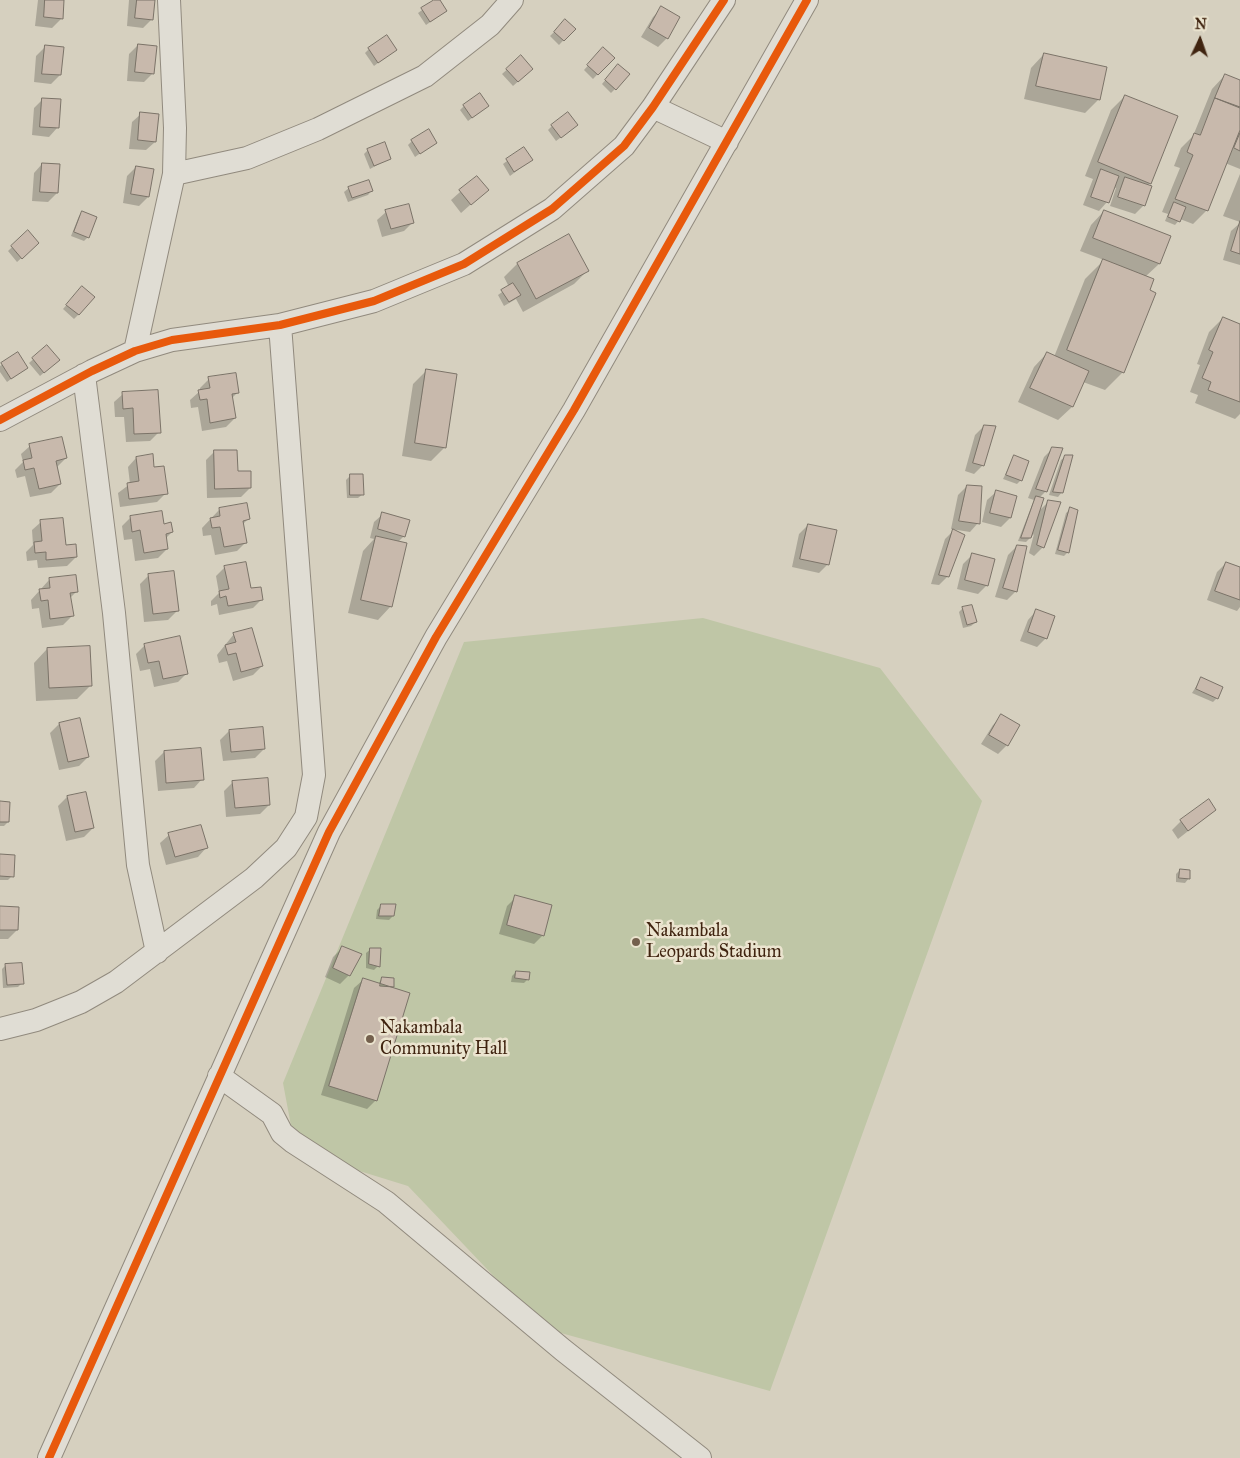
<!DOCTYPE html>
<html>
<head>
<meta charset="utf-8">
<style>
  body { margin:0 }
  #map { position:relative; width:1240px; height:1458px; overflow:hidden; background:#d6d0bf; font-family:"IM FELL Great Primer",serif }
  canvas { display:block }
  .north { position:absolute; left:1175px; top:15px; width:50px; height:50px; -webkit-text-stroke:4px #ebe4cf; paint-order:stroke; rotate:3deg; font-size:14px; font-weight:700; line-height:20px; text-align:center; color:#402410 }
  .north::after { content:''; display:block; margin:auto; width:18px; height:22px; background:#402410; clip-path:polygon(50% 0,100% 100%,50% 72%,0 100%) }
</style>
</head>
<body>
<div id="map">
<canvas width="1240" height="1458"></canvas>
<div class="north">N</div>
</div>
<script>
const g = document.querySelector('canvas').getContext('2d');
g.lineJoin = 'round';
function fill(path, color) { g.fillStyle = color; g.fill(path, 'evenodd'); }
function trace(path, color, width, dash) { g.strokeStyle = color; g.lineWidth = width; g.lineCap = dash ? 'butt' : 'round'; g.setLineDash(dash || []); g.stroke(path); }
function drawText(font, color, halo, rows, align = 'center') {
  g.font = font + ' "IM FELL Great Primer",serif'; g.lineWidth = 5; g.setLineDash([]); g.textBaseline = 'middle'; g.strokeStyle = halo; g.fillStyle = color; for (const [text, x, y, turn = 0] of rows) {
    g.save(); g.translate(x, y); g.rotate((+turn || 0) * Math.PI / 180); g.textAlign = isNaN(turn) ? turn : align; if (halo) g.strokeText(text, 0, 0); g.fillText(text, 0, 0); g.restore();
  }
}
fill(new Path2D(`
  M703,618L880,668L982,801L770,1391L543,1328L408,1186L353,1169L292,1131L283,1083L464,642Z`), '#bfc6a6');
fill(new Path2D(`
  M38,0H63L61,19L52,28L35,26Z
  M129,0H154L152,19L143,28L127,26Z
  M436,0L446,11L426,25L418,13Z
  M662,8L667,38L658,47L641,37L653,17Z
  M565,21L574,29L559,45L550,36Z
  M138,45L153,73L144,82L127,81L129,54Z
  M45,47L60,75L51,84L34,82L36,56Z
  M369,49L395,50L374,66L365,53Z
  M603,49L613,58L593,79L584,70Z
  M1044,54L1099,99L1085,113L1024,99L1031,68Z
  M521,57L532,69L513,86L502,74Z
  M614,70L615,89L611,93L602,84Z
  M1225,75L1240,81V169L1225,163L1206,211L1193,224L1180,219L1175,225L1165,221L1168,214L1162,212L1180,168L1174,166L1181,148L1193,136L1212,89Z
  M1125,96L1150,183L1147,186L1144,205L1135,214L1110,206L1116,188L1113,187L1107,202L1099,211L1083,205L1093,179L1085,176L1111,110Z
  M43,99L57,128L49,137L32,135L34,108Z
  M464,106H488L468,121L460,110Z
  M141,114L155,142L146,150L129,149L132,122Z
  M552,126L572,129L556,141L548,130Z
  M412,141L436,142L415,157L408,145Z
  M523,149L531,160L510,176L503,164Z
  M368,150L390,158L370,169L364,154Z
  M42,164L57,193L48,202L32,201L34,173Z
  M136,167L148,197L139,206L123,203L127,176Z
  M1240,174V222L1223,216Z
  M477,177L487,190L461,213L451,200Z
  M349,188L372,190L368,195L348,202L344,192Z
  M1104,211L1159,264L1145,277L1123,372L1105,390L1083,382L1072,407L1058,420L1018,402L1034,367L1047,353L1054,357L1085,279L1104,260L1080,251L1091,225Z
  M83,212L88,237L84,241L71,236L79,216Z
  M386,212L413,222L404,231L382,237L377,220Z
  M1240,223V265L1223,260L1231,231Z
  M28,232L38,243L17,262L8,251Z
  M568,236L587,271L574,284L523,312L516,299L504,306L498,295L509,287L504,277L517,264Z
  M78,292V315L74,319L63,309Z
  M1223,318L1240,325V414L1235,419L1195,403L1198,395L1190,392L1200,365L1197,364L1209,332Z
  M47,347L54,364L40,376L29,363Z
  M17,354L26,368L7,382L0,372V366Z
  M427,370L445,447L431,461L402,456L413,384Z
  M209,379L238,392L232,398L235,418L226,427L202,431L198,407L191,408L190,400L200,391V388Z
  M123,394L159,432L150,441L126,442L124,417H115L114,402Z
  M984,426L983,465L974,474L965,471L975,435Z
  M30,446L66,458L57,467L60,484L51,493L30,497L25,476L17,478L15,470L23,462L21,454Z
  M1053,448L1046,491L1039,498V511L1049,501L1043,547L1034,556L1029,553L1034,534L1026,542L1018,541L1034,500L1028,498L1044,457Z
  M215,451L250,488L241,497L207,498L206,460Z
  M1066,456L1062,492L1058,497L1049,495L1061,460Z
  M1014,457L1021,480L1017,484L1003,479Z
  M136,458L153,469L166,493L157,502L120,507L118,493L130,484L128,467Z
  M350,476L363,494L358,498H347L346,480Z
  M967,486L978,523L970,532L951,529L958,495Z
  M996,492L1010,518L1001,527L982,522L987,500Z
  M246,504L248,519L242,525L246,542L237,551L215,555L211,535L203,536L202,528L219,510Z
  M1071,509L1068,552L1064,556L1055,554L1066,513Z
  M383,514L404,536L398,542L391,606L378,620L348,613L363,551L374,539L370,538L374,522Z
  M131,517L162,525L172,532L165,539L167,549L158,558L135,561L132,539L124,540L122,526Z
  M41,522L76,557L67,566L38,568L37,560L27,561L26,552L33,545L32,530Z
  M808,525L828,564L819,573L792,567L799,534Z
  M954,530L948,576L939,585L931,584L945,539Z
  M1017,546L1016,591L1007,600L995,597L1008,555Z
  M972,555L987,585L978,594L957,589L963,564Z
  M1226,563L1240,568V607L1237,611L1207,600L1217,572Z
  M225,567L262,599L253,608L219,615L217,604L211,606V601L219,593L216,576Z
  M149,575L177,611L168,620L144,622L140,584Z
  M49,580L77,591L70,598L72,616L63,625L42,628L39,608L32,609L31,600Z
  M963,608L976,622L971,626L963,628L959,612Z
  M1036,611L1046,638L1037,647L1020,641L1028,620Z
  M234,634L262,666L253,675L233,681L227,661L219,663L217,655Z
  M145,645L187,673L178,682L154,687L150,669L140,671L136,654Z
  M47,649L91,685L77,699L36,701L34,663Z
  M1201,679L1217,698L1213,702L1192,693Z
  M1002,716L1007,745L998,754L981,744L993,725Z
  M59,724L88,757L79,766L59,770L50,733Z
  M229,731L264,749L255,758L223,761L220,740Z
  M164,752L202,779L194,788L158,791L155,761Z
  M233,782L269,805L260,814L226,817L224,791Z
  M67,797L93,828L84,837L66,841L58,806Z
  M0,803L8,822L4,826H0Z
  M1215,810L1178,839L1172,830L1181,821Z
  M169,835L206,848L198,857L166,865L160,843Z
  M0,856L12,876L8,880H0Z
  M1180,870L1189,878L1185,883L1176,882V874Z
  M516,897L543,935L534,944L499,934L507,906Z
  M381,906L393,916L389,920L376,919L377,910Z
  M0,907L17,930L8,939H0Z
  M342,948L349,975L340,984L325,977L333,957Z
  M371,949L378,966L374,970L366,968V953Z
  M6,965L22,983L18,987L3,988L2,969Z
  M516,972L528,979L524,983L511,982L512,976Z
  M382,979L392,987L376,1100L367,1109L321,1095L354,988L363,980L378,984Z`), '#0003');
const building = new Path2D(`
  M45,0H64L63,19L44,17Z
  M137,0H155L153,20L135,18Z
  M434,0H440L447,11L430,22L421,8Z
  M661,6L680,17L668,39L649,28Z
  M565,19L576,29L564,41L554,32Z
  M387,35L397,50L378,63L368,48Z
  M138,44L157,46L154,74L135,72Z
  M45,45L64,47L61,75L42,74Z
  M603,47L615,58L598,75L587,65Z
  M1044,53L1107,67L1100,100L1036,86Z
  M521,55L533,69L518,82L506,69Z
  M618,64L630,74L616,90L605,80Z
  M1225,74L1240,80V107L1215,98Z
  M480,93L489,106L472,118L463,105Z
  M1125,95L1178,116L1151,184L1098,162Z
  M42,98L61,99L59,128L40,127Z
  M1215,98L1240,108V130L1208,211L1175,199L1193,155L1187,152L1194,133L1200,135Z
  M140,112L159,114L156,142L138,140Z
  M568,112L578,125L561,138L551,125Z
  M429,129L437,143L420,154L411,140Z
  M1240,133V151L1234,148Z
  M385,142L391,159L374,166L367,149Z
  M524,147L533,160L514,172L506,159Z
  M42,163L60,164L58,193L40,192Z
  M136,166L154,169L149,197L131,194Z
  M1101,169L1119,176L1109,203L1091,197Z
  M477,176L489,190L471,205L459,190Z
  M1125,177L1152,186L1145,206L1118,197Z
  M369,180L373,191L352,198L348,187Z
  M1174,202L1186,207L1180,222L1168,217Z
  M409,204L414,223L391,229L385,210Z
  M1104,210L1171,236L1160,264L1093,238Z
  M82,211L97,217L89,238L74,232Z
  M1240,221V254L1231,251Z
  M28,230L39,243L22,259L11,246Z
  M569,234L589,271L536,299L517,263Z
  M1103,259L1154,279L1150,290L1156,293L1124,373L1067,350Z
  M513,283L521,295L509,302L501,290Z
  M82,286L95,297L79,315L66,305Z
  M1223,317L1240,324V402L1208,390L1211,382L1202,378L1213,352L1209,350Z
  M47,345L60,360L44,373L32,358Z
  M18,352L28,368L11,379L1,363Z
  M1047,352L1089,371L1073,407L1030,388Z
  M426,369L457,374L446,448L415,443Z
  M236,373L239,393L232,394L236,418L210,423L207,399L200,400L198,390L210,388L208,377Z
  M158,390L161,433L134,434L133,408L123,409L122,392Z
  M984,425L996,426L984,466L973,463Z
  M62,437L67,458L56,461L61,484L39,489L34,468L25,470L23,460L32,458L29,444Z
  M1052,447L1063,448L1047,492L1036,489Z
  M214,450H237L238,471H251V488L215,489Z
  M153,454L154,467L164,466L168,494L129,499L127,483L139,481L136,457Z
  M1014,455L1029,461L1022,481L1006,475Z
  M1065,455H1073L1063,493L1053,492Z
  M350,474H363L364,495H350Z
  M967,485L982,486L980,524L959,521Z
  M996,490L1017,496L1011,518L990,513Z
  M1036,496L1044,498L1031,538H1021Z
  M1048,500L1061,502L1044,548L1037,545Z
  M247,503L250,519L243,521L247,543L224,547L220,527L212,528L210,518L220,516L219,508Z
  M1070,507L1078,510L1069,553L1058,550Z
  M162,511L164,524L171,522L173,532L166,534L168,549L144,553L140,530L132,532L130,516Z
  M382,512L410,520L405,537L378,529Z
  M63,518L66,545L76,544L77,557L46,560V552L35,553L34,542L42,541L40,520Z
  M808,524L837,530L829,565L800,559Z
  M953,529L965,535L949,577L939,575Z
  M376,536L407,543L392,607L361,600Z
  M1017,545L1027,546L1017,592L1003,588Z
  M972,553L995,559L988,586L965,580Z
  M246,562L251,588L261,587L263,600L228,606L226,596L220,598L219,591L229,589L224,566Z
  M1226,562L1240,567V600L1215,591Z
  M174,571L179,611L153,614L148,574Z
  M76,575L78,592L70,593L74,616L50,619L48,600L41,601L39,589L50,588L49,578Z
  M972,605L977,622L967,625L962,607Z
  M1036,609L1055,616L1047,639L1028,632Z
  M252,628L263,666L241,672L236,653L228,655L225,645L236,642L233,633Z
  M180,636L188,674L163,679L159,661L148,663L144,644Z
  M90,646L92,686L49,688L47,648Z
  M1201,677L1223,687L1218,699L1196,689Z
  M1001,714L1020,725L1008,746L989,735Z
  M80,718L89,757L68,762L59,723Z
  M263,727L265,749L231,752L229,730Z
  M201,748L204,780L166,783L164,751Z
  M268,778L270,805L235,808L232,781Z
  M86,792L94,828L75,832L67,796Z
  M1209,799L1216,810L1188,831L1180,820Z
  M0,801L10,802L9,822H0Z
  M201,825L208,848L175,857L168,833Z
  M0,854L15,855L14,877L0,876Z
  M1180,869L1190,870V879L1179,878Z
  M515,895L552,905L544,936L507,925Z
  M381,904H396L394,916H379Z
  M0,906L19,907L18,930H0Z
  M342,946L362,954L350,976L333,968Z
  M370,948H381L380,967L369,964Z
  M22,963L24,984L7,985L5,964Z
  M516,971L530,972L529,980L515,978Z
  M382,977L394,978V987L380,986Z
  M363,978L410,993L377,1101L329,1086Z`);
fill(building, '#c8b9ac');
trace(building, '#7b7368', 1);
const minor = new Path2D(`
  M653,107L727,142
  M174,174L247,158L318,129L425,76L490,25L512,0
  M135,351L174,174L175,128L169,0
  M84,375L114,613L138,865L157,952
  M0,420L92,371L135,351L172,340L280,325L374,301L464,264L552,209L624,146L653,107L724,0
  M0,1029L36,1020L81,1002L116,982L254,878L286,848L306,817L314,775L280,325
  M219,1076L272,1114L282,1133L293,1142L386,1202L563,1350L700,1458
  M49,1458L329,832L436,637L574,410L807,0`);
trace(minor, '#918a7e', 24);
trace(minor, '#e0ddd4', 22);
trace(new Path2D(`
  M0,420L92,371L135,351L172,340L280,325L374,301L464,264L552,209L624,146L653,107L724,0
  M49,1458L329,832L436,637L574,410L807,0`), '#e8590c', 8);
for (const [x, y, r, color] of [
  [636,942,5,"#74604d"],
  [370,1039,5,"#74604d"]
]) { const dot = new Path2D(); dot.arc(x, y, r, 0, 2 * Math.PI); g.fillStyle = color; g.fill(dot); trace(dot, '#ebe4cf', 2); }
drawText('18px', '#402410', '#ebe4cf', [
  ["Nakambala",646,932],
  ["Leopards Stadium",646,953],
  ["Nakambala",380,1029],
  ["Community Hall",380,1050]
], 'left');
</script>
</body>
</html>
